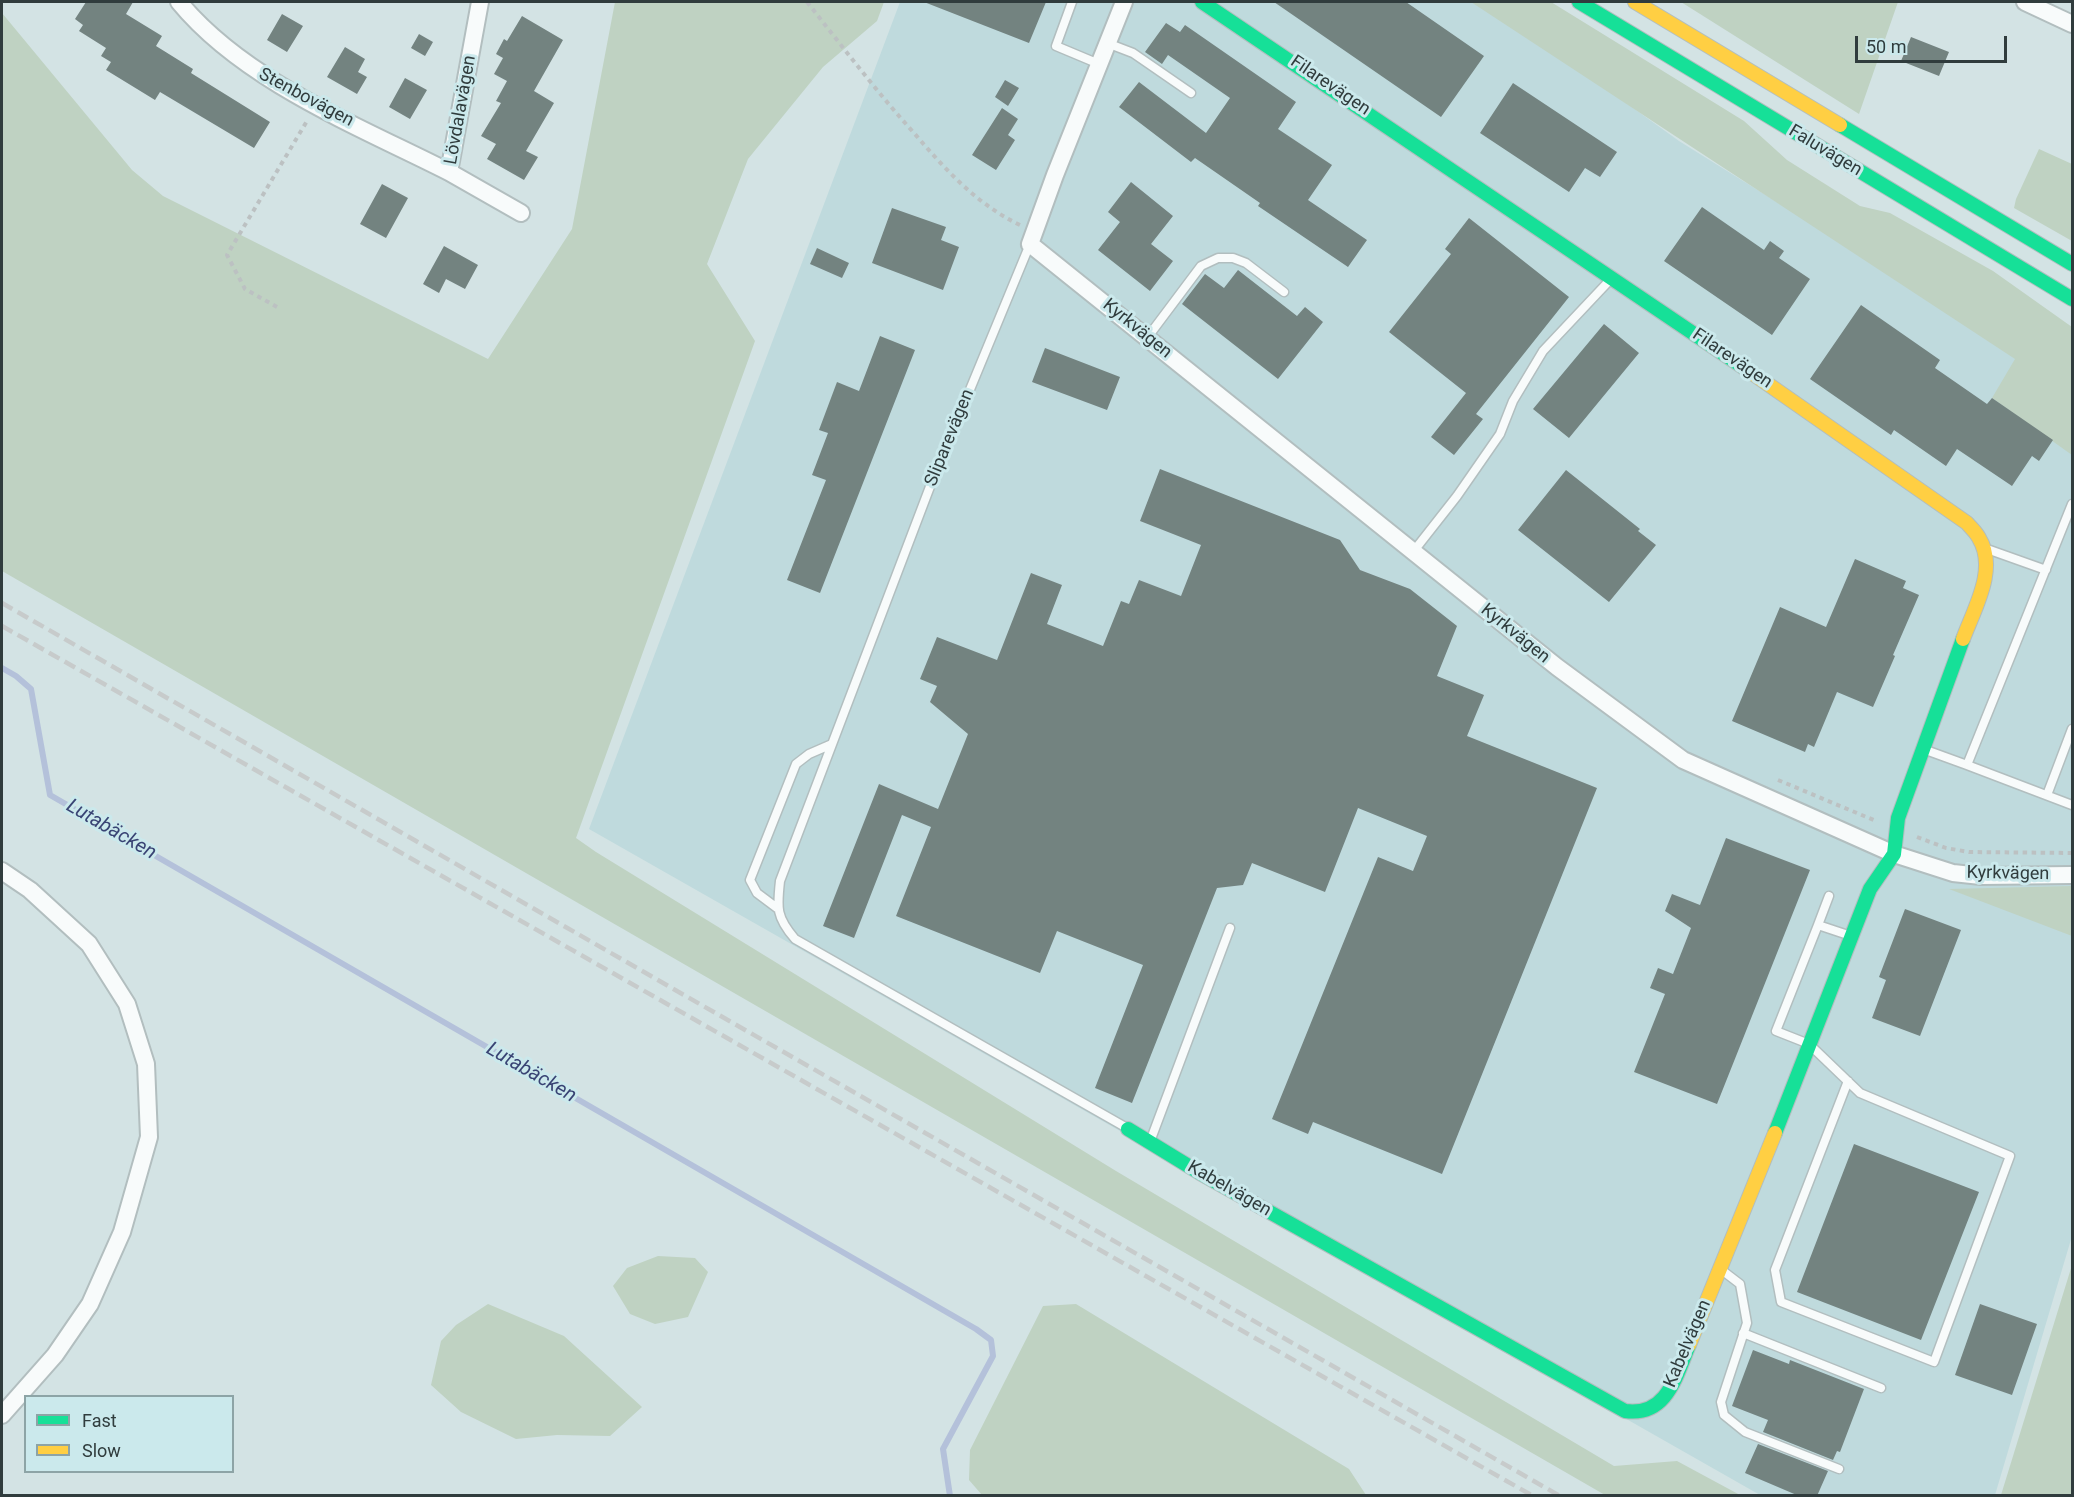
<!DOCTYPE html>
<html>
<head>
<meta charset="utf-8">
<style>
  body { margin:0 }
  #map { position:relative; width:2074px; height:1497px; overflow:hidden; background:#d3e3e4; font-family:Roboto,sans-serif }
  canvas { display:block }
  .frame { position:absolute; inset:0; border:3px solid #303c3d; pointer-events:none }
  .legend { position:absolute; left:24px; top:1395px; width:210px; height:78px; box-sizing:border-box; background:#cbe9ec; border:2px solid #8da4a6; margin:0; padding:8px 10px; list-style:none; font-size:18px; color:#303c3d }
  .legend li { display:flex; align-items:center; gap:12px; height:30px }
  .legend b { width:30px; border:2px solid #8da4a6 }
  .scale { position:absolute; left:1855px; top:36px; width:152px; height:27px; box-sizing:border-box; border:3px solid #303c3d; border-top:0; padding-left:8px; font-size:18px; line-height:21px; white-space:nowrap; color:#303c3d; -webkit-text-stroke:4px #cbe9ec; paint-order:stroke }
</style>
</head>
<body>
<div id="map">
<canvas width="2074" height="1497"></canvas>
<div class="frame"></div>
<ul class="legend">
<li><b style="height:8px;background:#16e098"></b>Fast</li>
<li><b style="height:8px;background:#ffcf43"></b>Slow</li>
</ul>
<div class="scale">50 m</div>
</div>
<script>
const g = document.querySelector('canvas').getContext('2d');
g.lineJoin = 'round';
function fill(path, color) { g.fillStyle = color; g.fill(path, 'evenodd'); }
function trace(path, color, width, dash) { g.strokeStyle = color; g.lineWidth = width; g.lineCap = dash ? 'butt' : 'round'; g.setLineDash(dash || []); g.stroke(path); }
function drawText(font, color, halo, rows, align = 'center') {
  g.font = font + ' Roboto,sans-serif'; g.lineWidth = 6; g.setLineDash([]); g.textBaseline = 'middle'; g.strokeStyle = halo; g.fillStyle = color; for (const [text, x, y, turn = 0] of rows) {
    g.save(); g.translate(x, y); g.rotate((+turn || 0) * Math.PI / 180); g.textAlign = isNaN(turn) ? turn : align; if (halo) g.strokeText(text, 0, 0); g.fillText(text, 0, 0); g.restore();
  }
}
fill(new Path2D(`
  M900,2H1486L1679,141L2032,361L2072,438V1236L1995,1495H1760L589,829Z`), '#bfdadd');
fill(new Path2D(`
  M615,2H884L877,21L823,67L748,159L707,264L755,341L576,838L596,852L1116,1171L1614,1466L1677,1461L1740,1495H1605L2,571V13L132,170L163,196L488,359L572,229Z
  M1471,2H1551L1744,121L1787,160L1860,206L1890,213L1993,271L2072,327V455L1992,398L2015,359Z
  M1681,2H1898L1859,114Z
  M2039,149L2072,164V241L2014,208L2016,199Z
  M2072,886V936L1949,889Z
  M658,1256L695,1258L708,1272L688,1317L655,1324L630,1314L613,1286L627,1268Z
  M2072,1265V1495H2001Z
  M488,1304L564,1336L642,1407L610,1436L557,1435L516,1439L461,1412L431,1385L441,1341L456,1325Z
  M1076,1304L1349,1469L1366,1495H982L969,1480L970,1450L1043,1306Z`), '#bfd2c2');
trace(new Path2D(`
  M2,668L16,676L31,689L50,795L976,1329L991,1340L993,1356L943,1449L950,1496`), '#b4c1da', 6);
fill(new Path2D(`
  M86,2H133L126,14L162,36L156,46L193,69L191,73L270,122L254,148L160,92L155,100L106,70L111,62L101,56L106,48L79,31L83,25L75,19Z
  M924,2H1046L1029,43Z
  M1274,2H1406L1484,56L1441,117Z
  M282,14L303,26L287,52L267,40Z
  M522,16L563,40L534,91L554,103L526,151L538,157L524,180L487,159L496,144L481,136L501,103L496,101L507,81L494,74L503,58L496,54L504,39L507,41Z
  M1166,23L1180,32L1185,25L1296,102L1278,129L1332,165L1308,200L1367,240L1348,267L1258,206L1260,203L1195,158L1191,162L1119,107L1139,82L1206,133L1230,98L1168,55L1162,64L1145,52Z
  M419,34L433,42L425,56L411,48Z
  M1911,37L1949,52L1939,76L1901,61Z
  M345,47L365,59L358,72L367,77L357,94L327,77Z
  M405,78L427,90L410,119L389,107Z
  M1005,80L1019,88L1008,106L995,97Z
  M1513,83L1617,152L1600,177L1585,168L1569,192L1480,133Z
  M1002,108L1018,119L1008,135L1015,140L996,170L972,155Z
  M1131,182L1173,216L1151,244L1173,261L1150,291L1098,250L1120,222L1108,212Z
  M382,184L408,198L386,238L360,224Z
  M1702,207L1764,250L1770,241L1784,251L1779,258L1810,279L1772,335L1664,261Z
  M892,208L946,227L941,240L959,247L943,290L872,263Z
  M1469,218L1569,297L1476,414L1483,419L1454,455L1431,437L1466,393L1389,332L1451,254L1445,249Z
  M444,246L478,265L465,289L446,279L439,293L423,284Z
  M817,248L849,263L842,278L810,264Z
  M1238,270L1297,316L1305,307L1323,322L1278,379L1182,304L1205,274L1224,288Z
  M1861,305L1940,360L1935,368L1987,404L1992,398L2053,440L2039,461L2032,456L2012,486L1957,449L1946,466L1894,430L1891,435L1810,379Z
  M1604,324L1639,353L1569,438L1533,409Z
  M880,336L915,350L820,593L787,580L826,480L812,475L828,433L819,430L837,382L859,391Z
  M1045,348L1120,377L1107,410L1032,382Z
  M1160,469L1340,540L1360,570L1410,589L1457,626L1437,676L1484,695L1467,736L1597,788L1442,1174L1313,1122L1308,1134L1272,1119L1378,857L1413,871L1427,836L1358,808L1325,892L1252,863L1243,885L1217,888L1132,1103L1095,1088L1143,965L1057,931L1040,973L896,916L931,827L902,815L854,938L823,926L879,784L938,809L968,734L930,702L937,686L920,679L937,637L997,660L1031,573L1062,585L1047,624L1103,646L1121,601L1129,604L1139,580L1181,596L1201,545L1140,521Z
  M1566,470L1640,529L1638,531L1656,545L1609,602L1518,530Z
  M1855,559L1906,581L1903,588L1919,595L1893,655L1895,656L1873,707L1837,692L1814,747L1808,744L1805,752L1732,721L1780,607L1826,627Z
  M1726,838L1810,870L1717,1104L1634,1072L1665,994L1650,988L1658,968L1673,974L1691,928L1665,911L1672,894L1700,905Z
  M1905,909L1961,930L1920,1036L1872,1018L1886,980L1879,977Z
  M1854,1144L1979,1192L1921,1340L1797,1292Z
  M1980,1304L2037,1324L2012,1395L1955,1375Z
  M1753,1350L1789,1364L1790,1360L1864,1389L1840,1452L1837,1451L1833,1460L1763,1432L1768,1420L1732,1406Z
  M1758,1444L1828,1471L1817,1496H1799L1745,1473Z`), '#738380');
const lane = new Path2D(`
  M1072,2L1056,46L1099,64
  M1107,43L1133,53L1191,93
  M1030,244L931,484L780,881C777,908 776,917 795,939L1127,1128
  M1147,338L1201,266L1218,258H1233L1246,263L1284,292
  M2072,504L1967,765L2072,805
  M1987,549L2046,570
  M1413,552L1457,496L1500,434L1513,401L1543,351L1609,281
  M1923,749L1967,765
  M2047,795L2072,729
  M777,908L757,893L750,880L796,764L809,754L832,744
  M1818,925L1829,896
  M1848,1081L1775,1270L1781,1302L1934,1362L2010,1156L1860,1093L1809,1044L1776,1031L1818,925L1848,935
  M1151,1139L1230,928
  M1723,1271L1740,1284L1747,1323L1721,1402L1724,1415L1745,1432L1839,1469
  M1743,1333L1881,1388`);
const street = new Path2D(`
  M179,2C244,81 358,126 449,172
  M480,2L449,172L521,213
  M1124,2L1055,175L1030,244L1557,667L1683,760L1894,854L1953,873L1981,876L2072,875
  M2025,2L2072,24
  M2,871L30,890L89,944L127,1004L146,1064L149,1137L122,1232L90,1304L55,1355L2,1415`);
const fast = new Path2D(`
  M1202,2L1752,373
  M1579,2L2072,299
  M1840,125L2072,264
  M1128,1129L1200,1173L1625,1411C1667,1417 1676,1376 1689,1345
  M1775,1133L1870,889L1894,854L1898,818L1963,639`);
const slow = new Path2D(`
  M1635,2L1840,125
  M1752,373L1967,523C1971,528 1976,532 1979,538C1998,569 1974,609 1963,639
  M1689,1345L1775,1133`);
trace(lane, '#b2bebf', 11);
trace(street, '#b2bebf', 20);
trace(fast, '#b2bebf', 16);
trace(slow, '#b2bebf', 16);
trace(new Path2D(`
  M807,2C842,46 876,91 914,133C945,169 976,204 1020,225
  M277,307L245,289L227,255L307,121
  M1778,780L1876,821
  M1917,837L1946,848L1969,852L2072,853`), '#bcc1c2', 4, [4.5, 4.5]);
trace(lane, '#f8fbfb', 8);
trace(street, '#f8fbfb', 16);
trace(fast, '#16e098', 14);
trace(slow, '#ffcf43', 14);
trace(new Path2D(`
  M2,603L677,991L1560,1496
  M2,626L1533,1496`), '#c7cbcb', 4.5, [12, 6]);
drawText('18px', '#303c3d', '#cbe9ec', [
  ["Filarevägen",1330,86,34],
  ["Stenbovägen",306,98,28],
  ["Lövdalavägen",461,110,-80],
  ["Faluvägen",1825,151,31],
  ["Kyrkvägen",1137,329,39],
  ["Filarevägen",1732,359,34],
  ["Sliparevägen",950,438,-68],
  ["Kyrkvägen",1515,634,39],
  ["Kyrkvägen",2008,874,1],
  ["Kabelvägen",1229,1189,30],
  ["Kabelvägen",1688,1344,-67]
]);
drawText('italic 20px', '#394474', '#cbe9ec', [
  ["Lutabäcken",111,830,30],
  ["Lutabäcken",531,1073,30]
]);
</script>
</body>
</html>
